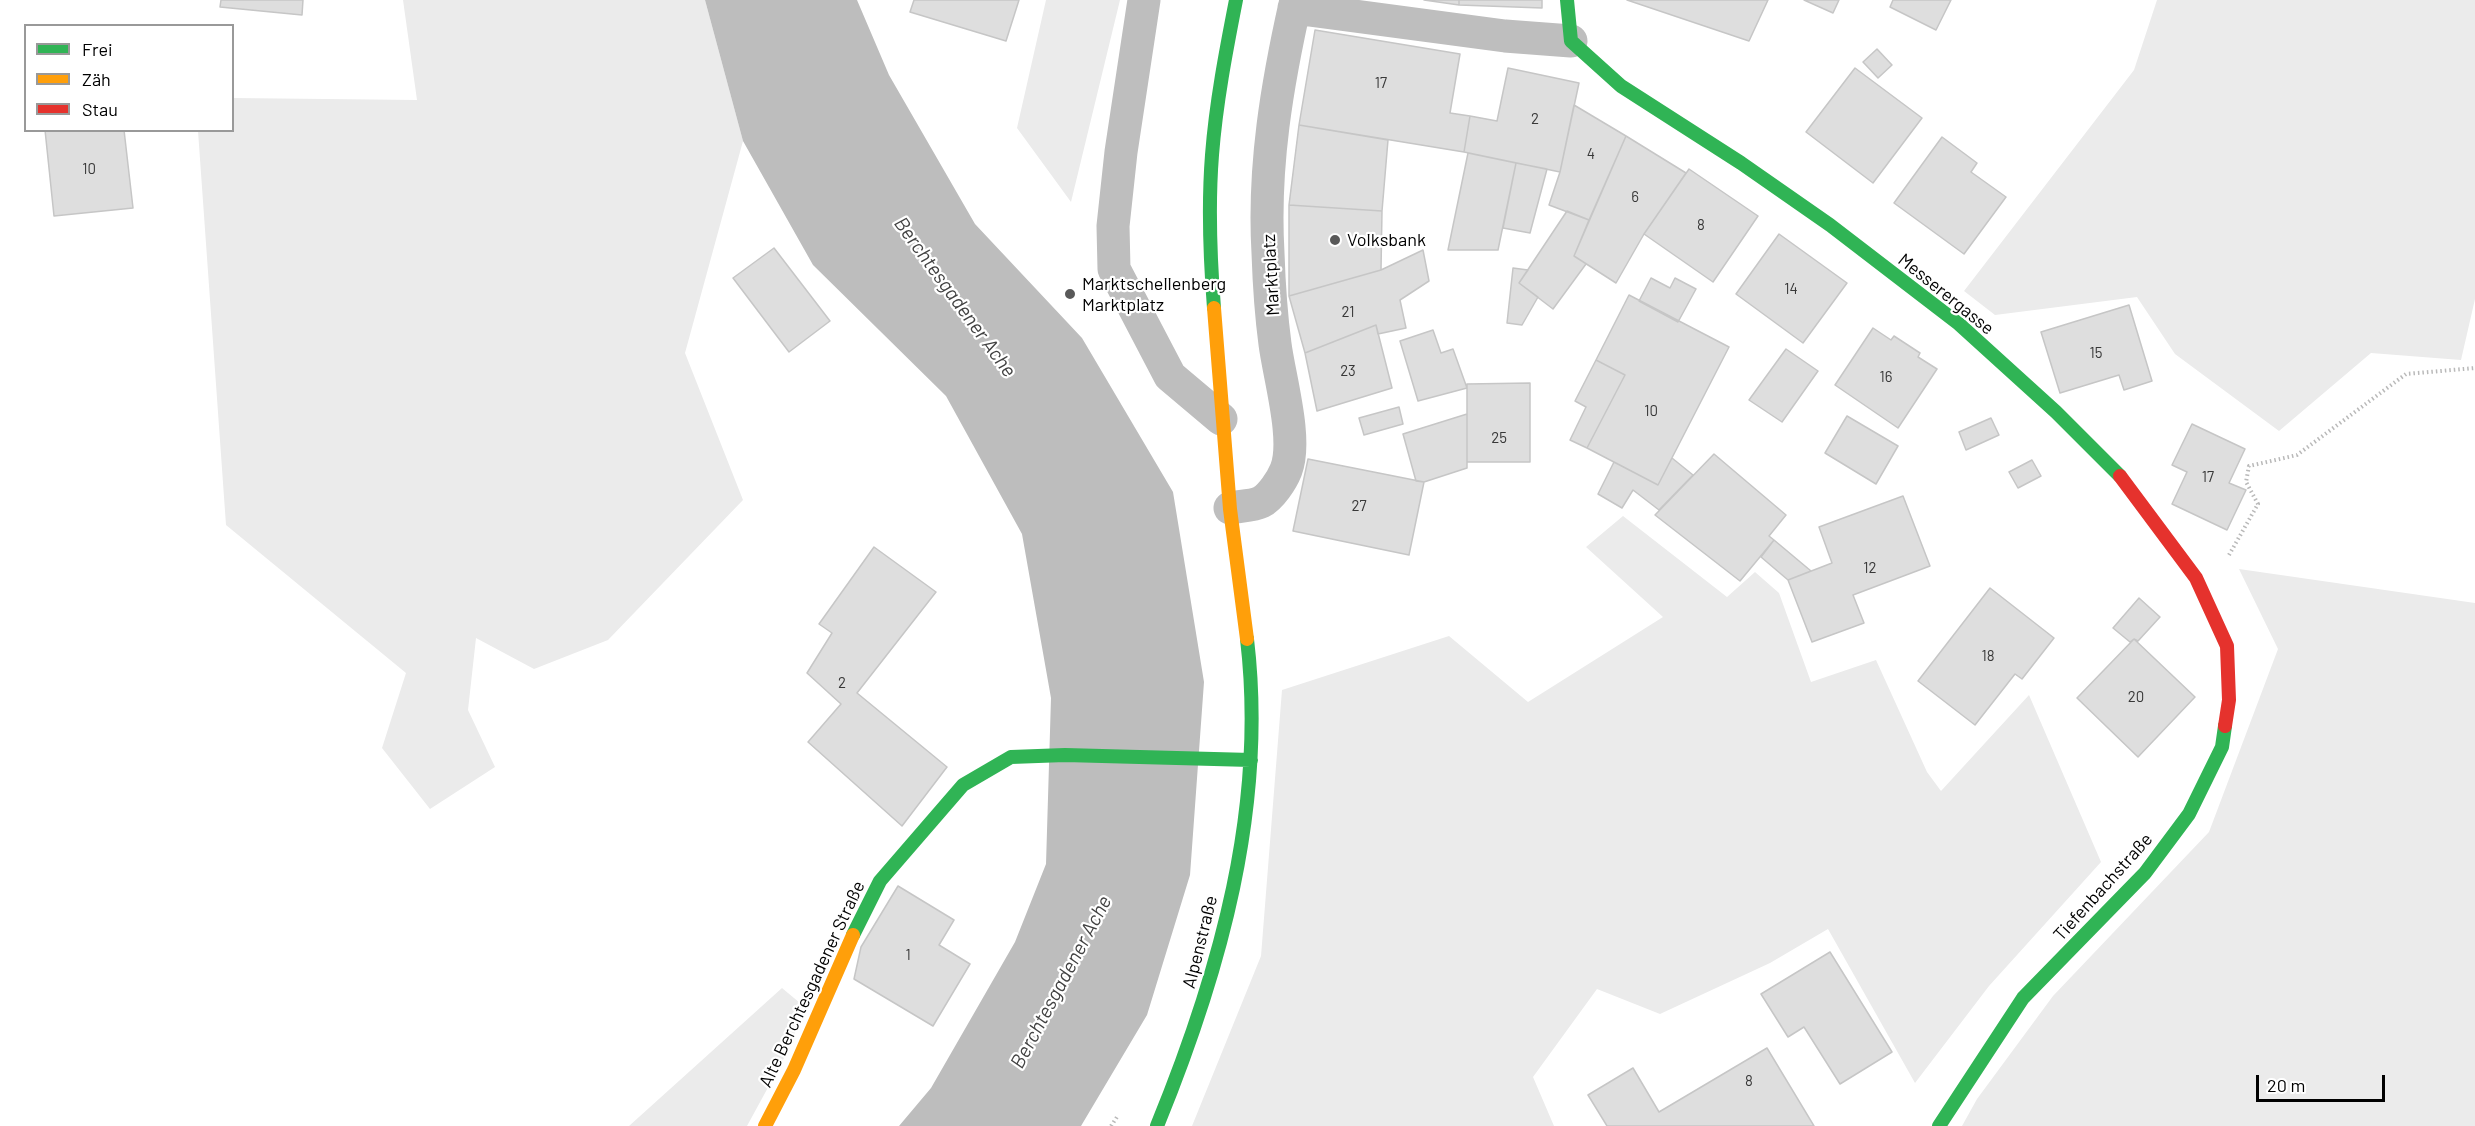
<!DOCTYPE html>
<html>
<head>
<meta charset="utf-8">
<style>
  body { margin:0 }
  #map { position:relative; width:2475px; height:1126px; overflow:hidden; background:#fff; font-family:Barlow,sans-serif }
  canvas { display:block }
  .legend { position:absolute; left:24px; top:24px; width:210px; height:108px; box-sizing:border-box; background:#fff; border:2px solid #999; margin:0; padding:8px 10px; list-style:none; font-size:18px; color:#000 }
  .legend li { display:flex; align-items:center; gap:12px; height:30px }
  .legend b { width:30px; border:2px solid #999 }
  .scale { position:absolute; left:2256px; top:1075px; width:129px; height:27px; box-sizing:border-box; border:3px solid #000; border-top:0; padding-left:8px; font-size:18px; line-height:21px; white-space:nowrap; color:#000; -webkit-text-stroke:4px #fff; paint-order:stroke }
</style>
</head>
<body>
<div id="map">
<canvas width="2475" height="1126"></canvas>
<ul class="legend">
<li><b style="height:8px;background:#30b455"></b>Frei</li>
<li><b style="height:8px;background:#ff9f0a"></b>Zäh</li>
<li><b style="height:8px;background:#e5322d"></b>Stau</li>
</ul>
<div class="scale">20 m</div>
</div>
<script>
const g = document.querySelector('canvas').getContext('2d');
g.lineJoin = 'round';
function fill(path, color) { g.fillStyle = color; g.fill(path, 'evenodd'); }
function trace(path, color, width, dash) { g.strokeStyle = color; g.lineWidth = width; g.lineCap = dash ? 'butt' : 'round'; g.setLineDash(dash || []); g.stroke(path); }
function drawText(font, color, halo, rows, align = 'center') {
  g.font = font + ' Barlow,sans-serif'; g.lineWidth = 4.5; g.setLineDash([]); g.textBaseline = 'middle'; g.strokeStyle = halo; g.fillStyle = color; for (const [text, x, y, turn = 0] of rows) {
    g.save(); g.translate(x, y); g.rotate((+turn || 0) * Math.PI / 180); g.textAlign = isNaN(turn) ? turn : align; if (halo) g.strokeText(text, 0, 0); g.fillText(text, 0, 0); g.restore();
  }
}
fill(new Path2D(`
  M403,0H705L743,141L685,353L743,500L608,640L534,669L476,638L468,710L495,767L430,809L382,748L406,673L226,525L198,131L232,130L233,98L417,100Z
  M1046,0H1120L1071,202L1017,128Z
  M2157,0H2475V299L2461,360L2371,353L2279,431L2175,354L2137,297L1995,315L1964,291L2134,70Z
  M1623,516L1727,597L1755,572L1779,593L1811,682L1876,660L1927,772L1941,791L2029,695L2101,862L1989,986L1915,1083L1828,929L1770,963L1660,1014L1597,989L1533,1077L1554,1126H1192L1261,956L1282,690L1449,636L1528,702L1663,617L1586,547Z
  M2239,569L2475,603V1126H1962L1977,1099L2053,996L2209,832L2278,649Z
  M782,988L806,1008L783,1060L747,1126H629Z`), '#ebebeb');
fill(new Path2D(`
  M705,0H857L889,75L975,224L1082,338L1173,492L1204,682L1190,875L1147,1015L1081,1126H899L931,1088L1015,942L1046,864L1051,698L1022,534L946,396L813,265L743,141Z`), '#bdbdbd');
const building = new Path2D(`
  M221,0H303L302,15L220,7Z
  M914,0H1019L1006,41L910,12Z
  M1424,0H1459V5Z
  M1459,0H1542V8L1459,5Z
  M1627,0H1768L1749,41Z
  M1804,0H1839L1833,13Z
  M1893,0H1951L1936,30L1890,7Z
  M1315,30L1460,54L1450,113L1470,116L1464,152L1299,125Z
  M1877,49L1892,65L1878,78L1863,62Z
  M1508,68L1579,83L1560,172L1464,152L1470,116L1497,121Z
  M1855,68L1922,118L1873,183L1806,132Z
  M1574,105L1626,136L1589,220L1549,205L1560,172Z
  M1299,125L1388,140L1382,211L1289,205Z
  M45,130H124L133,208L54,216Z
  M1626,136L1686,173L1644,234L1616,283L1574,256Z
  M1942,137L1977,163L1971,172L2006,197L1964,254L1894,203Z
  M1468,153L1516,163L1498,250H1448Z
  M1516,163L1547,169L1530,233L1503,228Z
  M1689,169L1758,216L1713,282L1644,234Z
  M1289,205L1382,211L1381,270L1289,296Z
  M1567,211L1589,220L1574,256L1586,264L1553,309L1519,283Z
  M1779,234L1847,283L1803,343L1736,294Z
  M774,248L830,321L789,352L733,278Z
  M1423,250L1429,281L1400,300L1406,328L1378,334L1376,325L1305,353L1289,296L1381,270Z
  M1513,268L1528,270L1519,283L1538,297L1522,325L1507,323Z
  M1651,278L1670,288L1675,278L1696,289L1678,322L1639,301Z
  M1629,295L1729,347L1658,485L1587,448L1625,375L1596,360Z
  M2129,305L2152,381L2124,390L2119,375L2060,393L2041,332Z
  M1376,325L1392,388L1317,411L1305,353Z
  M1873,328L1891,340L1894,336L1920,353L1918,357L1937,369L1898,428L1835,385Z
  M1433,330L1441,353L1453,349L1467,388L1418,401L1400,341Z
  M1786,349L1818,371L1782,422L1749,400Z
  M1596,360L1625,375L1587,448L1570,440L1586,407L1575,401Z
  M1530,383V462H1467V384Z
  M1399,407L1403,424L1364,435L1359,418Z
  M1467,414V468L1424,482L1416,481L1403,434Z
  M1847,416L1898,446L1876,484L1825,453Z
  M1991,418L1999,435L1966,450L1959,432Z
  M2192,424L2245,449L2229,483L2246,490L2227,530L2172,504L2187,472L2172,465Z
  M1714,454L1786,515L1769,536L1774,540L1740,581L1655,515Z
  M1672,458L1693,475L1659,510L1633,490L1622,508L1598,494L1614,462L1658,485Z
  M1308,459L1424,482L1409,555L1293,531Z
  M2032,460L2041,476L2018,488L2009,472Z
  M1903,496L1930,566L1853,595L1864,623L1812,642L1788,580L1832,563L1819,527Z
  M1774,540L1811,571L1788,580L1761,557Z
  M874,547L936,592L857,693L947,767L902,826L808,742L841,704L807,673L832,633L819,624Z
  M1990,588L2054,638L2022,679L2015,674L1975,725L1918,681Z
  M2139,598L2160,617L2138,641L2134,639L2130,642L2113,628Z
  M2134,639L2195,697L2138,757L2077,698Z
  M898,886L954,920L939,945L970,964L933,1026L854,979L861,947Z
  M1830,952L1892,1052L1840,1084L1804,1027L1788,1037L1761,994Z
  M1767,1048L1814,1126H1607L1588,1095L1633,1068L1659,1112Z`);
fill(building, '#dedede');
trace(building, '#c6c6c6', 1.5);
trace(new Path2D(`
  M2229,555L2258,504L2246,482L2249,466L2297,455L2406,374L2475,368
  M1111,1126L1117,1117`), '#b9b9b9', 4, [1.5, 3]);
trace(new Path2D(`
  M1144,0L1121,152L1113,226L1114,269L1170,376L1221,419
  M1294,8L1505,36L1571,41
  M1230,508C1240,506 1253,506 1261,502C1271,497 1282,480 1286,470C1298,440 1279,376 1275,344C1271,314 1269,283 1268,253C1263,167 1277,84 1296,0`), '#bebebe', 33);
trace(new Path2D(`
  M1567,0L1571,41L1621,86L1741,163L1830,225L1959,324L2056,412L2120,476
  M1214,308C1210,257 1208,206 1212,155C1216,103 1226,51 1236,0
  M853,935L880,881L963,785L1011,757L1065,755L1251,760
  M1157,1126C1220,972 1267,807 1247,639
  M1939,1126L2023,998L2145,873L2189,814L2222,747L2225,726`), '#30b455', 14);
trace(new Path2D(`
  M1214,308L1230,509L1247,639
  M765,1126L794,1070L853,935`), '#ff9f0a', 14);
trace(new Path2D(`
  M2120,476L2196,578L2227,646L2229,700L2225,726`), '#e5322d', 14);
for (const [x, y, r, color] of [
  [1335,240,6,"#595959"],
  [1070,294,6,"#595959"]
]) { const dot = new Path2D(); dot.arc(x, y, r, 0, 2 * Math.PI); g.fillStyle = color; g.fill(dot); trace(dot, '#fff', 2); }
drawText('15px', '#383838', null, [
  ["17",1381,83],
  ["2",1535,119],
  ["4",1591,154],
  ["10",89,169],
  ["6",1635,197],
  ["8",1701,225],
  ["14",1791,289],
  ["21",1348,312],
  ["15",2096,353],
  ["23",1348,371],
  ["16",1886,377],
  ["10",1651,411],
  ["25",1499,438],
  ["17",2208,477],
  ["27",1359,506],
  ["12",1870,568],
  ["18",1988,656],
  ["2",842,683],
  ["20",2136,697],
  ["1",908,955],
  ["8",1749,1081]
]);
drawText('18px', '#000', '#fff', [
  ["Volksbank",1347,240],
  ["Marktschellenberg",1082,284],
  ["Marktplatz",1082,305]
], 'left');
drawText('18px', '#000', '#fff', [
  ["Marktplatz",1271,275,-93],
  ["Messerergasse",1946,294,39],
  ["Tiefenbachstraße",2103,887,-48],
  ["Alpenstraße",1200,942,-76],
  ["Alte Berchtesgadener Straße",812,984,-65]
]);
drawText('italic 20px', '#424242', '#fff', [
  ["Berchtesgadener Ache",955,297,54],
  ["Berchtesgadener Ache",1061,982,-62]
]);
</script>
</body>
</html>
